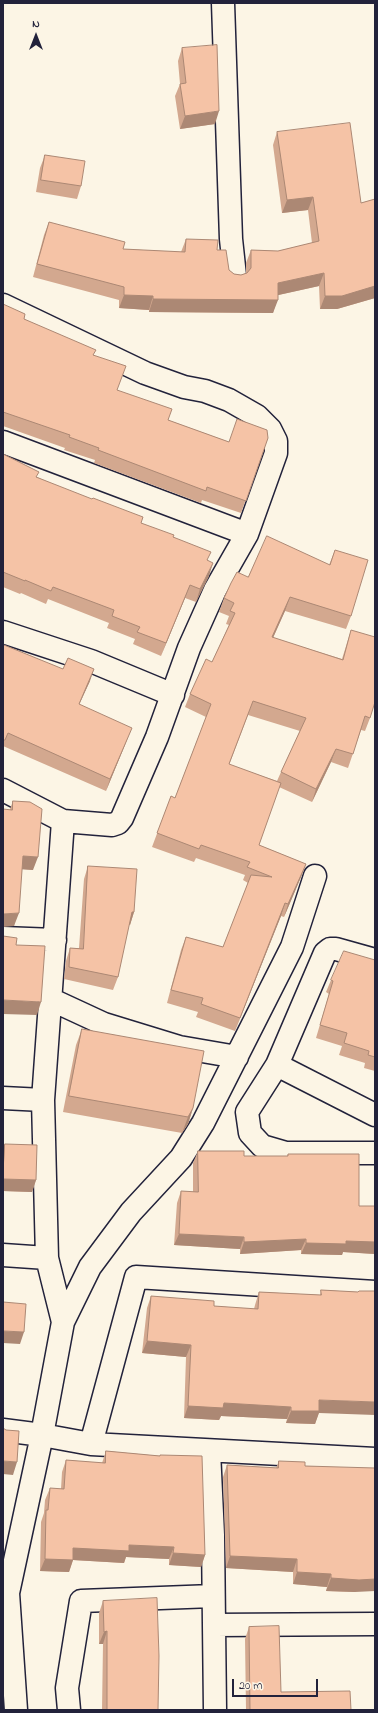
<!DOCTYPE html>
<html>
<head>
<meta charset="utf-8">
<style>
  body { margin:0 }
  #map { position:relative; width:378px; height:1713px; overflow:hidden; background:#fcf5e5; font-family:"Indie Flower",sans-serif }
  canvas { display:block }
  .frame { position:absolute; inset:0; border:4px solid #22223b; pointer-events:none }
  .north { position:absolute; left:16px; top:16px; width:40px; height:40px; -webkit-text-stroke:3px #fcf5e5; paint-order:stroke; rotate:0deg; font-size:11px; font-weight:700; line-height:16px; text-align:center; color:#22223b }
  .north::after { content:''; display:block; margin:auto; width:14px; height:18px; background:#22223b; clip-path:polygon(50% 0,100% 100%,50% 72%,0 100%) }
  .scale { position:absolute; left:232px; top:1679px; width:86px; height:18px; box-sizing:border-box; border:2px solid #22223b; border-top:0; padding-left:5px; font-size:12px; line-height:14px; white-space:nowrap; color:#22223b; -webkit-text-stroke:3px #fcf5e5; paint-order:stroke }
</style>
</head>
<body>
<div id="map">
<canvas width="378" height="1713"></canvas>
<div class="frame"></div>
<div class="north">N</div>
<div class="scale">20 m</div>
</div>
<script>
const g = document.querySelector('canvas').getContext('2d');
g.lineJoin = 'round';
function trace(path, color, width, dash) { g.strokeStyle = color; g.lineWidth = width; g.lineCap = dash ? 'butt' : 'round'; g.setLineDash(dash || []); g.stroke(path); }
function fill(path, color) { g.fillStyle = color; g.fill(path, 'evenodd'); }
const minor = new Path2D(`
  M223,3L231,239L235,276
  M3,305L145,373L184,387L205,391L229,400L257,416L270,429L276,441V453L247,534L215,590L189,648L157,737L122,818L118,823L112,825L63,821
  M3,442L247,534
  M3,632L91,661L173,695
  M3,790L63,821L43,1100L47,1258L63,1322L42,1435L91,1444L375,1459
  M3,938L55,940
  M375,960L336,949H330L325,953L277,1065L375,1115
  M50,999L104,1024L179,1047L237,1057
  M277,1065L247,1112L250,1133L262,1146L286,1153H375
  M3,1098L43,1100
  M3,1255L47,1258
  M63,1322L90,1267L131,1212L181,1158L203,1123L292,947L315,876
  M3,1430L42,1435L8,1593L16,1710
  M91,1444L136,1277L375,1292
  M209,1451L213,1535L214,1625L375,1624
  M214,1625L215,1710
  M69,1710L67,1688L81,1601L213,1596`);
trace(minor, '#22223b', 25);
trace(minor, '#fcf5e5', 22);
fill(new Path2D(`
  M182,48L215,124L180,129L175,96L180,84L178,61Z
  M277,132L361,203L375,199V298L337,309H320L319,286L278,295L273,313L149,312V310L119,308V300L33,277L44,235L49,222L123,249L181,252L186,239L217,250L229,270L234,274L241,275L246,273V263L251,250L278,251L312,243L308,210L282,213L273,145Z
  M45,155L81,186L77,199L36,192L40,168Z
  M3,304L24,319L94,355L117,390L168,420L229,442L268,438L241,513L202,500L201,503L94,463L95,460L64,450L65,448L3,426Z
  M3,454L37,477L173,537L208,560L209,576L196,602L185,598L161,656L133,644L135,639L107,628L109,623L48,599L46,604L21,593L20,594L3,587Z
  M335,550L351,616L346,629L285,611L273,638L342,659L351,630L370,718L365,731L361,730L348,768L331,762L312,802L279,787L259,845L306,864L301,877L284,917L281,916L235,1031L196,1017L198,1012L167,1003L181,950L186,937L223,947L248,883L243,880L245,875L196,858L194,862L152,847L171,796L175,798L206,717L185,707L190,694L212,662L229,625L226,624L229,616L219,612L224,598L248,577L329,565ZM248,715L300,731L281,772L277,781L229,765Z
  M3,647L90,681L79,704L127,740L106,791L3,746Z
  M13,801L33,870L22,869L14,926L10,809Z
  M88,866L134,912L130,925L129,924L118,977L113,990L64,979L66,961L70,948H79L84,879Z
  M375,960V1071L364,1068L365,1063L339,1055L342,1046L316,1038L329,994L326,992L331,980Z
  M82,1029L193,1108L188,1124L182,1133L63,1112L76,1045Z
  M5,1144L36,1180L32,1192L3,1191V1149Z
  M198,1151L244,1156H287L288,1154L359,1206H375V1254L343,1252L342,1255L301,1254V1250L240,1254V1249L174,1245L177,1203L181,1191L193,1192V1163Z
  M321,1290L358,1292L359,1291L315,1424L286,1423L287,1419L221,1416L219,1420L184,1418L186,1357L142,1353L147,1308L151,1296L214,1306L254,1309L255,1305L259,1292L320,1295Z
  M106,1451L160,1456V1455L205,1555L201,1567L169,1565V1559L126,1557L124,1563L73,1560L69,1572L40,1571L41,1522L44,1513L45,1500L50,1488L61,1489L62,1472L66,1460L102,1463Z
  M279,1461L305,1466L355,1592L326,1591L327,1587L293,1584V1572L226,1568L223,1477L227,1465L276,1468Z
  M103,1601L158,1710H102L103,1644H99V1613Z
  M249,1627L281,1692L351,1710H246L245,1639Z`), '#d3a88f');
fill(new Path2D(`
  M219,111L215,124L180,129L185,116Z
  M313,197L308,210L282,213L287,200Z
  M324,273L319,286L274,296L278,283Z
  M375,286V298L337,309H320L325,296Z
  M124,295L153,296L149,310L119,308Z
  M153,299L278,300L273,313L149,312Z
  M213,563L209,576L196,602L200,589Z
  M190,585L185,598L161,656L166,643Z
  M290,597L285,611L267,651L272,637Z
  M94,669L90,681L74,716L79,704Z
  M132,728L127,740L106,791L110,779Z
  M336,749L331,762L312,802L316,789Z
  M23,856L38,857L33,870L18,869Z
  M306,864L301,877L284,917L288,904Z
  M285,903L281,916L235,1031L240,1018Z
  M132,912H134L130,925L127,924Z
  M19,913L14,926L3,927V914Z
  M3,1000L41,1002L37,1015L3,1014Z
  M193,1108L188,1124L182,1133L188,1117Z
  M3,1179L36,1180L32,1192L3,1191Z
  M179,1234L244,1237L240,1249L174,1245Z
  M306,1239L301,1250L240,1254L244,1242Z
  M346,1241L375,1242V1254L343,1252L342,1255L301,1254L306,1243Z
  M3,1331L24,1332L20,1344L3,1343Z
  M147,1341L191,1345L186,1357L142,1353Z
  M319,1400L375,1402V1415L319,1413L315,1424L286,1423L291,1411Z
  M224,1403L291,1407L287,1419L221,1416L219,1420L184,1418L188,1406Z
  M3,1461L17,1462L13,1475L3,1474Z
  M129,1545L174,1547L169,1559L126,1557L124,1563L73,1560L69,1572L40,1571L45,1559L73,1548Z
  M173,1553L205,1555L201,1567L169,1565Z
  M230,1556L297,1559L293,1572L226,1568Z
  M297,1572L331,1574L327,1587L293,1584Z
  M331,1578L375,1579V1591L355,1592L326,1591Z
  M107,1631L103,1644H99L104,1632Z`), '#ac8874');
const building = new Path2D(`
  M217,45L219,111L185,116L180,84L186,83L182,48Z
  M350,123L361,203L375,199V286L342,296H325L324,273L278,283V300L153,299V296L124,295V287L37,264L49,222L125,242L123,249L185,252L186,239L218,240L217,250H226L229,270L234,274L241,275L247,273L251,268V250L278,251L319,241L313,197L287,200L277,132Z
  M45,155L85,161L81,186L41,180Z
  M3,304L25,314L24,319L96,350L93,355L126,366L117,390L172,409L168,420L229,442L237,419L267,430L268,438L246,501L207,487L206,491L98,450L99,448L69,437L70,435L3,412Z
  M3,454L39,472L36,477L92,499L93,498L143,517L141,523L174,535L173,537L211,552L207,560L213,563L200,589L190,585L166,643L137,632L140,627L112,616L114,610L53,587L51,591L25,580V581L3,572Z
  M267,536L330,565L335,550L368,560L351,616L290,597L272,637L343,660L351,630L375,637V702L370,718L365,716L353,754L336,749L316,789L281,772L306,718L253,701L229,764L281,783L259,845L306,864L288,904L285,903L240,1018L201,1004L203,998L171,990L186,937L223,947L251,875L272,877L247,867L250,862L201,845L199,849L157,833L171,796L175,798L211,704L190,694L206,659L212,662L235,613L230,611L234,603L224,598L231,583L237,572L248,577Z
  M4,645L63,669L68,658L94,669L79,704L132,728L110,779L8,733L5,740H3V647Z
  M13,801L30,802L42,809L38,857L23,856L19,913L3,914V809L12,810Z
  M88,866L137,869L134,912H132L118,977L69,967L70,948L83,949Z
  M3,936L17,938L16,945L45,946L41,1002L3,1000Z
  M344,951L375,960V1057L368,1055L369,1051L344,1043L347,1033L320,1025L333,981L331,980Z
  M82,1029L204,1051L193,1108L188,1117L69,1096Z
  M5,1144L37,1145L36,1180L3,1179Z
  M198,1151H244V1156H288V1154H359V1206H375V1242L346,1241V1244L306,1243V1239L244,1242V1237L179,1234L181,1191L198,1192Z
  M321,1290L358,1292L359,1291H375V1402L319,1400V1411H291V1407L224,1403L223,1408L188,1406L191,1345L147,1341L151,1296L214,1301V1306L258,1309L259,1292L321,1295Z
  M3,1302L26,1304L24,1332L3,1331Z
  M3,1428L6,1430L19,1431L17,1462L3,1461Z
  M106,1451L160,1456V1455L202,1456L205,1555L173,1553L174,1547L129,1545V1551L73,1548V1560L45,1559L46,1510H48L50,1488L64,1489L66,1460L105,1463Z
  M279,1461L305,1462V1466L375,1468V1579L359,1580L331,1578V1574L297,1572V1559L230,1556L227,1465L278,1468Z
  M157,1598L159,1656L158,1710H107V1631L104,1632L103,1601Z
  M279,1626L281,1692L350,1691L351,1710H250L249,1627Z`);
fill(building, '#f5c3a6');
trace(building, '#ac8874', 1);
</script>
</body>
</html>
